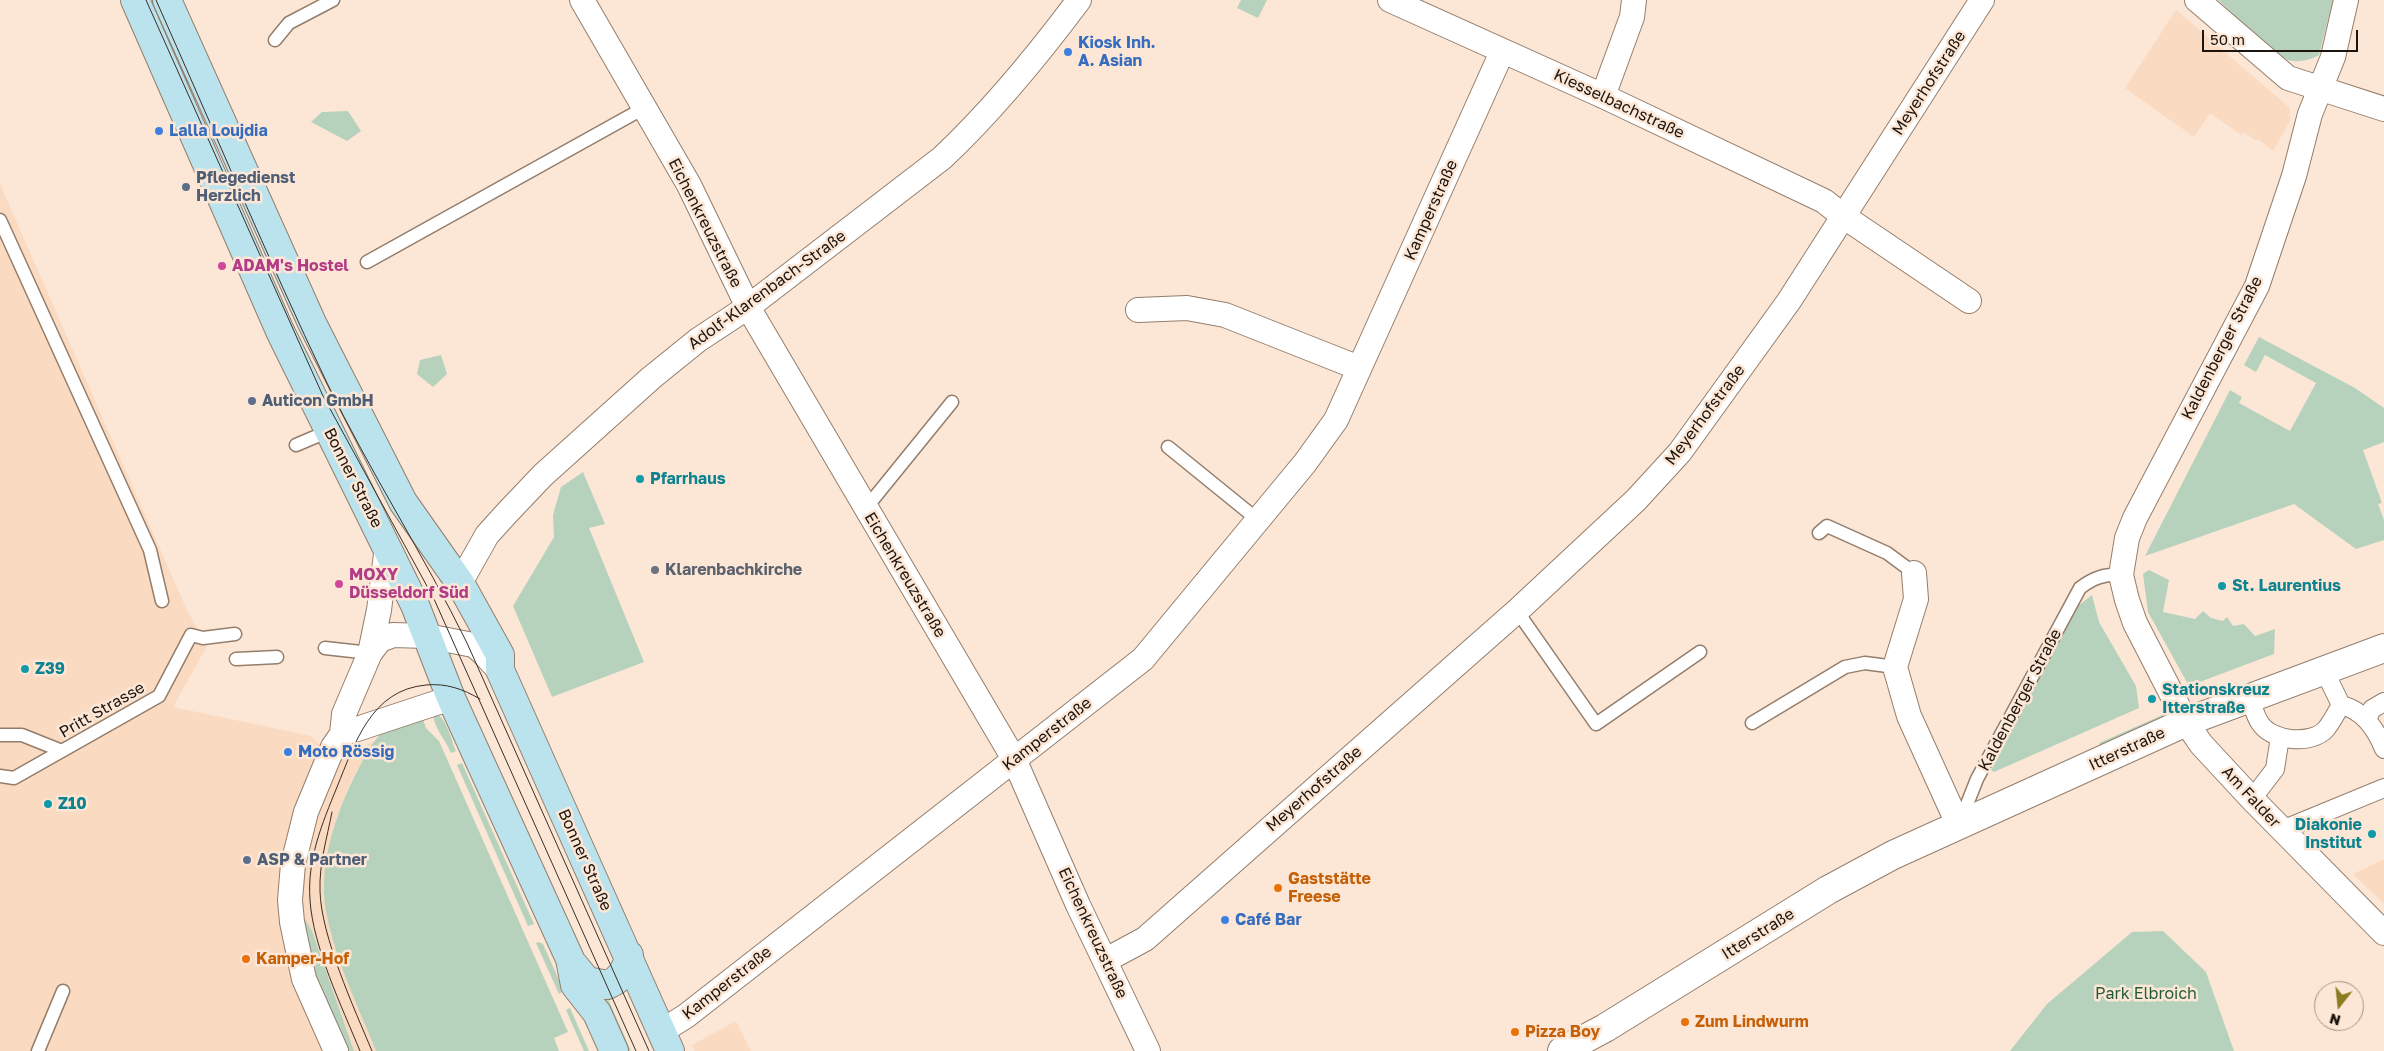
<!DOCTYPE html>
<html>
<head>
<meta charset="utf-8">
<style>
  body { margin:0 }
  #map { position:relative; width:2384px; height:1051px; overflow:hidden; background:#fce7d7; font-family:"Golos Text",sans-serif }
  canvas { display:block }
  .north { position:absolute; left:2314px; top:981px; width:50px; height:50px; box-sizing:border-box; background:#fce7d7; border:1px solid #a39386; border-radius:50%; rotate:196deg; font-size:14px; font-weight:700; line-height:20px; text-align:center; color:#1d140d }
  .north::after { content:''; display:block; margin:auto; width:18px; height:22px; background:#8b7b20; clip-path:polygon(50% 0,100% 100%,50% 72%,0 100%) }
  .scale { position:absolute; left:2202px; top:30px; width:156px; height:22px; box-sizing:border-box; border:2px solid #1d140d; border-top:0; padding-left:6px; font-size:15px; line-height:18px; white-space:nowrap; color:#1d140d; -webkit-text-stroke:4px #fce7d7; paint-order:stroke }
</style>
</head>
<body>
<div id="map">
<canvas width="2384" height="1051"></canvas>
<div class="north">N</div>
<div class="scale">50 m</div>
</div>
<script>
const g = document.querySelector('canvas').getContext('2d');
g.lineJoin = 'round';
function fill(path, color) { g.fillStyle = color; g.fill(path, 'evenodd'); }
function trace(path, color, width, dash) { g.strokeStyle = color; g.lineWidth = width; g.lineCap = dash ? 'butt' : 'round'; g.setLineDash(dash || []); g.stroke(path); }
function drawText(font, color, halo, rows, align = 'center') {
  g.font = font + ' "Golos Text",sans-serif'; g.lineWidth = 5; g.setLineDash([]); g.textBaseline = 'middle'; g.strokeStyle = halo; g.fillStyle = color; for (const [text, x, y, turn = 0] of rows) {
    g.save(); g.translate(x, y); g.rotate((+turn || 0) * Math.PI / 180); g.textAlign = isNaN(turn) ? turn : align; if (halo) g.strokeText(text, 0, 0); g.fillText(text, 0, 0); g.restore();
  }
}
fill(new Path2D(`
  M2176,10L2290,108V121L2273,151L2258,139L2256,141L2243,132L2241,135L2210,113L2194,137L2125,88Z
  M0,184L186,608L207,646L173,707L311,736L325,750L287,896L334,1051H0Z
  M374,741L350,783L337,816L328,859L324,895L345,976L376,1051H354L312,931L304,917L303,880L308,846L338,761Z
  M2384,859V904L2353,874Z
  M736,1021L751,1051H694L692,1045Z`), '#fadac0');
fill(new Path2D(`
  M1241,0H1267L1258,18L1237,8Z
  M2218,0H2333L2319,55C2312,59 2303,62 2293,61C2277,61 2233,13 2218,0Z
  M348,111L361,131L347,141L311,122L322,112Z
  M2259,337L2355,388L2384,408V442L2363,450L2382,503L2378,504L2384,520V540L2356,549L2294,504L2145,556L2230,390L2242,397L2239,403L2290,431L2316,383L2265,355L2256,372L2244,365Z
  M441,355L447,374L433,387L417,374L420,360Z
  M583,472L605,524L589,528L644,662L552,697L513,606L554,537L553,515L561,487Z
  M2149,570L2169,580L2163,612L2195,619L2203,611L2211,618L2223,621L2227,617L2233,626L2244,624L2255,636L2275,629L2274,654L2189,686L2148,612L2143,574Z
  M2092,595L2099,622L2136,686L2139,708L1994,772L1991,770L2078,606Z
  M433,712C446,715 451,739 456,751L451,753C445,738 433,728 433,712Z
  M421,713L426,728L439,741L568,1032L554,1038L559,1051H376C358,1006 335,960 326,911C317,864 339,803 362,762C368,752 372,742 381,734C391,724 408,719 421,713Z
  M2167,713L2164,718L2102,749L2099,743Z
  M462,763L534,924L528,926L457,765Z
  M304,917L312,931L354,1051H346L312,972Z
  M2163,931L2206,972L2234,1051H2010L2047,1004L2132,932Z
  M539,942L543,944L563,989L562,992L559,994L536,943Z
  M600,994H606L631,1051H625Z
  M570,1008L589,1051H584L566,1010Z`), '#b6d2bd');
const service = new Path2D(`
  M275,40L289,23L333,0
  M0,220L150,550L162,601
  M367,262L644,108
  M296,445L329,431
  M1168,447L1258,520
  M866,508L952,402
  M1819,533L1827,526L1887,553L1914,573
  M1517,611L1596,724L1700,652
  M325,648L370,653
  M236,659L277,657
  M1752,723L1845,667L1865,663L1895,667
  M0,735H22L62,751
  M0,776L14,778L159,696L191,635L203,638L235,634
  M1960,822L1977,779L2080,588C2093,578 2104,574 2121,575
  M38,1051L63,991`);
const pedestrian = new Path2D(`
  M2324,670L2341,705C2363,710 2376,729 2384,749
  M2250,698C2253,706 2255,716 2260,723C2272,742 2312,745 2326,729C2332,722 2336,713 2341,705
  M2367,719L2372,709L2384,702
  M2252,799L2275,769L2280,737
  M2282,830L2384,788`);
const minor = new Path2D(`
  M582,0L689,185L748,307L1014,759L1078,905L1148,1051
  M1390,0L1603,96L1824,201L1843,216L1969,301
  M2197,0L2288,78L2384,109
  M2346,0L2333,57L2310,114L2294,176L2257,286L2135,518L2127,538L2121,575L2127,600L2135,623L2186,722L2201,744L2252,799L2384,933
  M1603,96L1632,17L1634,0
  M1138,310L1187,308L1225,315L1359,368
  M1914,573L1916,599L1895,667L1909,716L1959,826
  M460,583L487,535L506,514L543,475L651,378L698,340L748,307L942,158C992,111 1038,55 1079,0
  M370,653L379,610L387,546
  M342,734L451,698
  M1106,960L1145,939L1517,611L1636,500L1680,452L1789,301L1982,0
  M662,1031L686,1016L1143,659L1305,463L1336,420L1502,52
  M336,1051L304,979L292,922L290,900L293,864L306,812L333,747L342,734L344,714L370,653L380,640L393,635L427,636L473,645C484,651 489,662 500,670`);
const tertiary = new Path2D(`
  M1562,1051L1605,1028L1828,890L1893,855L2186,722L2384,648`);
const secondary = new Path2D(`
  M135,0L280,331L415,605L451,698L570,959L575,985L597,1013L614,1051
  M167,0L312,323L403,502L460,583L500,655V670L670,1051
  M573,964L587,981L607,985C621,980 627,969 629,955`);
trace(service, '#947d6a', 15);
trace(pedestrian, '#947d6a', 20);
trace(minor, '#947d6a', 26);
trace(tertiary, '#947d6a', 30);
trace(secondary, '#947d6a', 30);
trace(service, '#fff', 12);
trace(pedestrian, '#fff', 18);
trace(minor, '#fff', 24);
trace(tertiary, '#fff', 28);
trace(secondary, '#bae3ed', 28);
trace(new Path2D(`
  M146,0L323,396L434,599L636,1051
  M156,0C213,128 267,257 327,383C370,472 424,555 467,643L649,1051
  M332,812C327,838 319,864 320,891C321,936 354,1008 372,1051
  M360,1051C342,1007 313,947 310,900C307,859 322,824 337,787C355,743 371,690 426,685C446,683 463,689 480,699`), '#392e26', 1);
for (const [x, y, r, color] of [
  [1068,52,5,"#3f7fe0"],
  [159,131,5,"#3f7fe0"],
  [186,187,5,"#5c6f8a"],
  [222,266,5,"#d1479c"],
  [252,401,5,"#5c6f8a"],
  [640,479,5,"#0f9aa8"],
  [655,570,5,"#6b7280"],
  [339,584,5,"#d1479c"],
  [2222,586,5,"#0f9aa8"],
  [25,669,5,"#0f9aa8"],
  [2152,699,5,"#0f9aa8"],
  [288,752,5,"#3f7fe0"],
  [48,804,5,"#0f9aa8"],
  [2372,834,5,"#0f9aa8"],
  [247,860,5,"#5c6f8a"],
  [1278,888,5,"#e8710a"],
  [1225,920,5,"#3f7fe0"],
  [246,959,5,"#e8710a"],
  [1685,1022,5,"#e8710a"],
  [1515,1032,5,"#e8710a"]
]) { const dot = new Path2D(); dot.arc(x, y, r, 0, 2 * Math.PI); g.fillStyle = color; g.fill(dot); trace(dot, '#fce7d7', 2); }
drawText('bold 16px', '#366cbe', '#fce7d7', [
  ["Kiosk Inh.",1078,43],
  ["A. Asian",1078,61],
  ["Lalla Loujdia",169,131],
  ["Moto Rössig",298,752],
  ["Café Bar",1235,920]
], 'left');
drawText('16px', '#1d140d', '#fce7d7', [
  ["Meyerhofstraße",1929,83,-57],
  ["Kiesselbachstraße",1619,104,25],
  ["Kamperstraße",1431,210,-66],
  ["Eichenkreuzstraße",705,223,63],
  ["Adolf-Klarenbach-Straße",767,290,-36],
  ["Kaldenberger Straße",2222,348,-63],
  ["Meyerhofstraße",1705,415,-53],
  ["Bonner Straße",353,478,63],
  ["Eichenkreuzstraße",905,575,59],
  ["Kaldenberger Straße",2020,700,-62],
  ["Pritt Strasse",102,710,-30],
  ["Kamperstraße",1047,734,-38],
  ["Itterstraße",2127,749,-25],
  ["Meyerhofstraße",1314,789,-41],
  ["Am Falder",2251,797,47],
  ["Bonner Straße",585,860,66],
  ["Eichenkreuzstraße",1093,933,65],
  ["Itterstraße",1758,934,-32],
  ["Kamperstraße",727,983,-38]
]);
drawText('bold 16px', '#4e5e75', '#fce7d7', [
  ["Pflegedienst",196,178],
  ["Herzlich",196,196],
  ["Auticon GmbH",262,401],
  ["ASP & Partner",257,860]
], 'left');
drawText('bold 16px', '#b23c85', '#fce7d7', [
  ["ADAM's Hostel",232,266],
  ["MOXY",349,575],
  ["Düsseldorf Süd",349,593]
], 'left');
drawText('bold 16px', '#0d838f', '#fce7d7', [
  ["Pfarrhaus",650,479],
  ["St. Laurentius",2232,586],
  ["Z39",35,669],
  ["Stationskreuz",2162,690],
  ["Itterstraße",2162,708],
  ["Z10",58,804],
  ["Diakonie",2362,825,"right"],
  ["Institut",2362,843,"right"]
], 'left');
drawText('bold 16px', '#5b616d', '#fce7d7', [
  ["Klarenbachkirche",665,570]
], 'left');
drawText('bold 16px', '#c56008', '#fce7d7', [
  ["Gaststätte",1288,879],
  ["Freese",1288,897],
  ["Kamper-Hof",256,959],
  ["Zum Lindwurm",1695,1022],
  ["Pizza Boy",1525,1032]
], 'left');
drawText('16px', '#235d37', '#fce7d7', [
  ["Park Elbroich",2146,994]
]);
</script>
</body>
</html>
